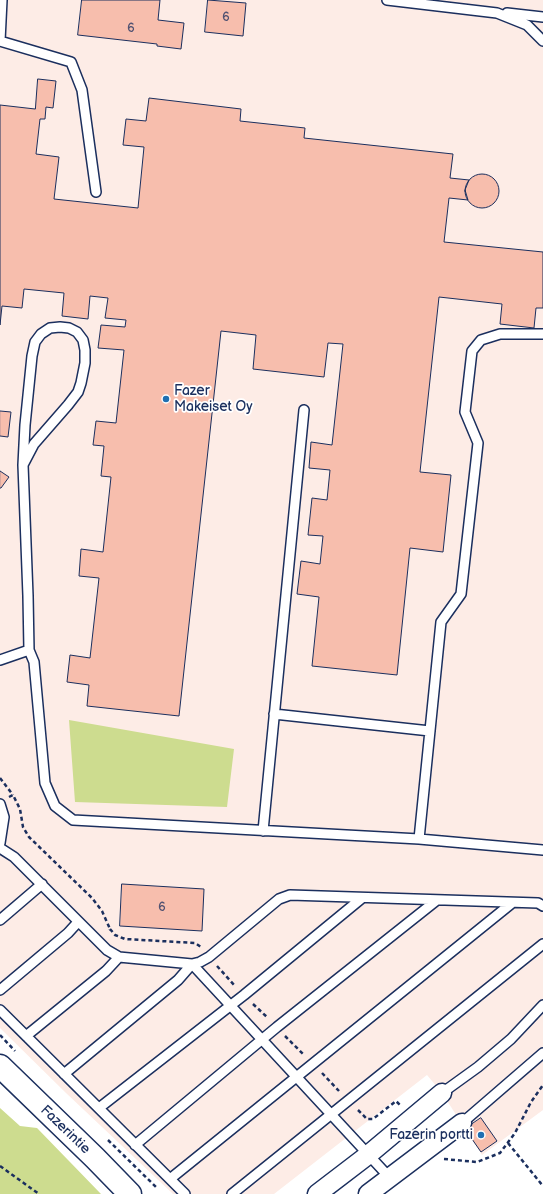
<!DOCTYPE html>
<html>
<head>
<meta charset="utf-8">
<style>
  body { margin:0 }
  canvas { display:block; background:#fff }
</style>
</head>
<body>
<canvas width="543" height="1194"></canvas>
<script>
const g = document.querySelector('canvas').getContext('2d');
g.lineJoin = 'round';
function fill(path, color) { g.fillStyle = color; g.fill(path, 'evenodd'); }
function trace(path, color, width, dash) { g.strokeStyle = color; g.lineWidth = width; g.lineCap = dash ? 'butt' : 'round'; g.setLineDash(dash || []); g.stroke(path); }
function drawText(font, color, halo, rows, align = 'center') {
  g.font = font + ' "Balsamiq Sans",sans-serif'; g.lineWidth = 3.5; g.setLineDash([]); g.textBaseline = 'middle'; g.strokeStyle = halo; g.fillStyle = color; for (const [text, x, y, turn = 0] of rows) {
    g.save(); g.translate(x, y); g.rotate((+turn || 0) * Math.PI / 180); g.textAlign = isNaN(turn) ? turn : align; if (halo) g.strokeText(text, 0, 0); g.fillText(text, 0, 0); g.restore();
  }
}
fill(new Path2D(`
  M0,0H543V1110L482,1155L442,1093L427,1075L274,1194H173L66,1093L0,1028Z`), '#fdece6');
fill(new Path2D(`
  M69,720L234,749L227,807L75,802Z
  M0,1108L20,1126L37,1128L101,1194H0Z`), '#cddc8f');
const building = new Path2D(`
  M82,0H160L158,20L184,23L181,49L157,46V44L78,35Z
  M208,0L246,3L243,36L205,32Z
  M38,79L56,81L53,108L46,107L45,119H40L36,154L59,157L54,199L138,208L144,147L123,145L126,119L146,121L149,98L241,109L240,121L305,128L304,138L453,154L450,178L469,180L465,190L468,200L449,198L444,242L543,252V308H536L534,328L500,324L502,304L439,297L420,472L451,475L443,552L410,548L397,675L312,666L319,597L297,594L301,561L320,564L323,536L308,535L312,498L327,500L330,470L309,468L311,442L332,445L343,344L328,343L324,377L253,369L256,335L221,331L179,716L87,706L89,685L67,682L70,655L90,658L99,578L79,576L81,549L103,552L111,477L101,476L104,446L93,445L96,421L116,423L124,350L98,348L101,325L125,327L126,320L105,318L108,298L90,296L88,319L62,316L64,293L24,289L22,308L2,306L0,325V105L35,109Z
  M465 191a17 17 0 1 1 34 0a17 17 0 1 1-34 0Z
  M0,411L11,412L8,437L0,436Z
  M0,471L9,477L1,488H0Z
  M122,884L204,889L202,931L120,926Z
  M481,1118L497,1141L481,1152L465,1129Z`);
fill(building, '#f7bead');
trace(building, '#1b2f5e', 1);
const lane = new Path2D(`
  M2,0L0,41L71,62L82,90L96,192
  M387,0L497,13L527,25L543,41
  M507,13L543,17
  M23,465L34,444L68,405L78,392L81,383L85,363V350L83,340L77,332L69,328L60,327L50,328L41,334L35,342L32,356L25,425L23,465L28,596L29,650L34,662L45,783L55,806L73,820L419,839L543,850
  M0,660L29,650
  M274,714L430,731
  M0,804L4,817L0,843
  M263,831L304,410
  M419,839L441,622L461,594L478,443L465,412L472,351L481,340L500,334H543
  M0,848L14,857L107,950L119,957L192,964L200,962L209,957L279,899L290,895L538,903L543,906
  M0,920L42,884
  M192,964L390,1178
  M0,990L68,933L78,922
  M0,1010L185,1194
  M26,1036L106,971L119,957
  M64,1074L178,980L192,964
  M442,1093L478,1067L511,1039L543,1005
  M99,1108L244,995L362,898
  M462,1123L543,1053
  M135,1145L277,1027L437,900
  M170,1179L512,903
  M232,1194L543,944`);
const street = new Path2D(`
  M317,1194L368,1155L442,1093
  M368,1194L462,1123`);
const secondary = new Path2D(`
  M0,1066L95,1158L130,1194`);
trace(lane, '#1b2f5e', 12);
trace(street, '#1b2f5e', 21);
trace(secondary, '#1b2f5e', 25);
trace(new Path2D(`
  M0,778L13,795
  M9,797L13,795L20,809L23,827L29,837L92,898L102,911L110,929L109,930
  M110,929L115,935L125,939L195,943L201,947
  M217,966L235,986
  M253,1004L268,1018
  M0,1035L15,1051
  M285,1036L304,1055
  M322,1073L339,1091
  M358,1110L367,1119H373L396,1101L401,1106
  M108,1140L156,1187
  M508,1143L543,1186
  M444,1159L477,1162L500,1153L515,1133L531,1102L543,1085
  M0,1166L39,1194`), '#1b2f5e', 2.5, [4, 3]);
trace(lane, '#fff', 9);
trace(street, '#fff', 18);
trace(secondary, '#fff', 22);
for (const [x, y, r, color] of [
  [166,399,4,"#1f6fb2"],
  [481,1135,4,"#1f6fb2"]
]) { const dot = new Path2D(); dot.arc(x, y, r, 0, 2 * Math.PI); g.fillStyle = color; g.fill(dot); trace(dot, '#fff', 1.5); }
drawText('12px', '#525372', null, [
  ["6",226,18],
  ["6",131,29],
  ["6",162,908]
]);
drawText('14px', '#1b2f5e', '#fff', [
  ["Fazer",174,391],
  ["Makeiset Oy",174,407],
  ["Fazerin portti",473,1135,"right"]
], 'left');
drawText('14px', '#1b2f5e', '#fff', [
  ["Fazerintie",65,1130,44]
]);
</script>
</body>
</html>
